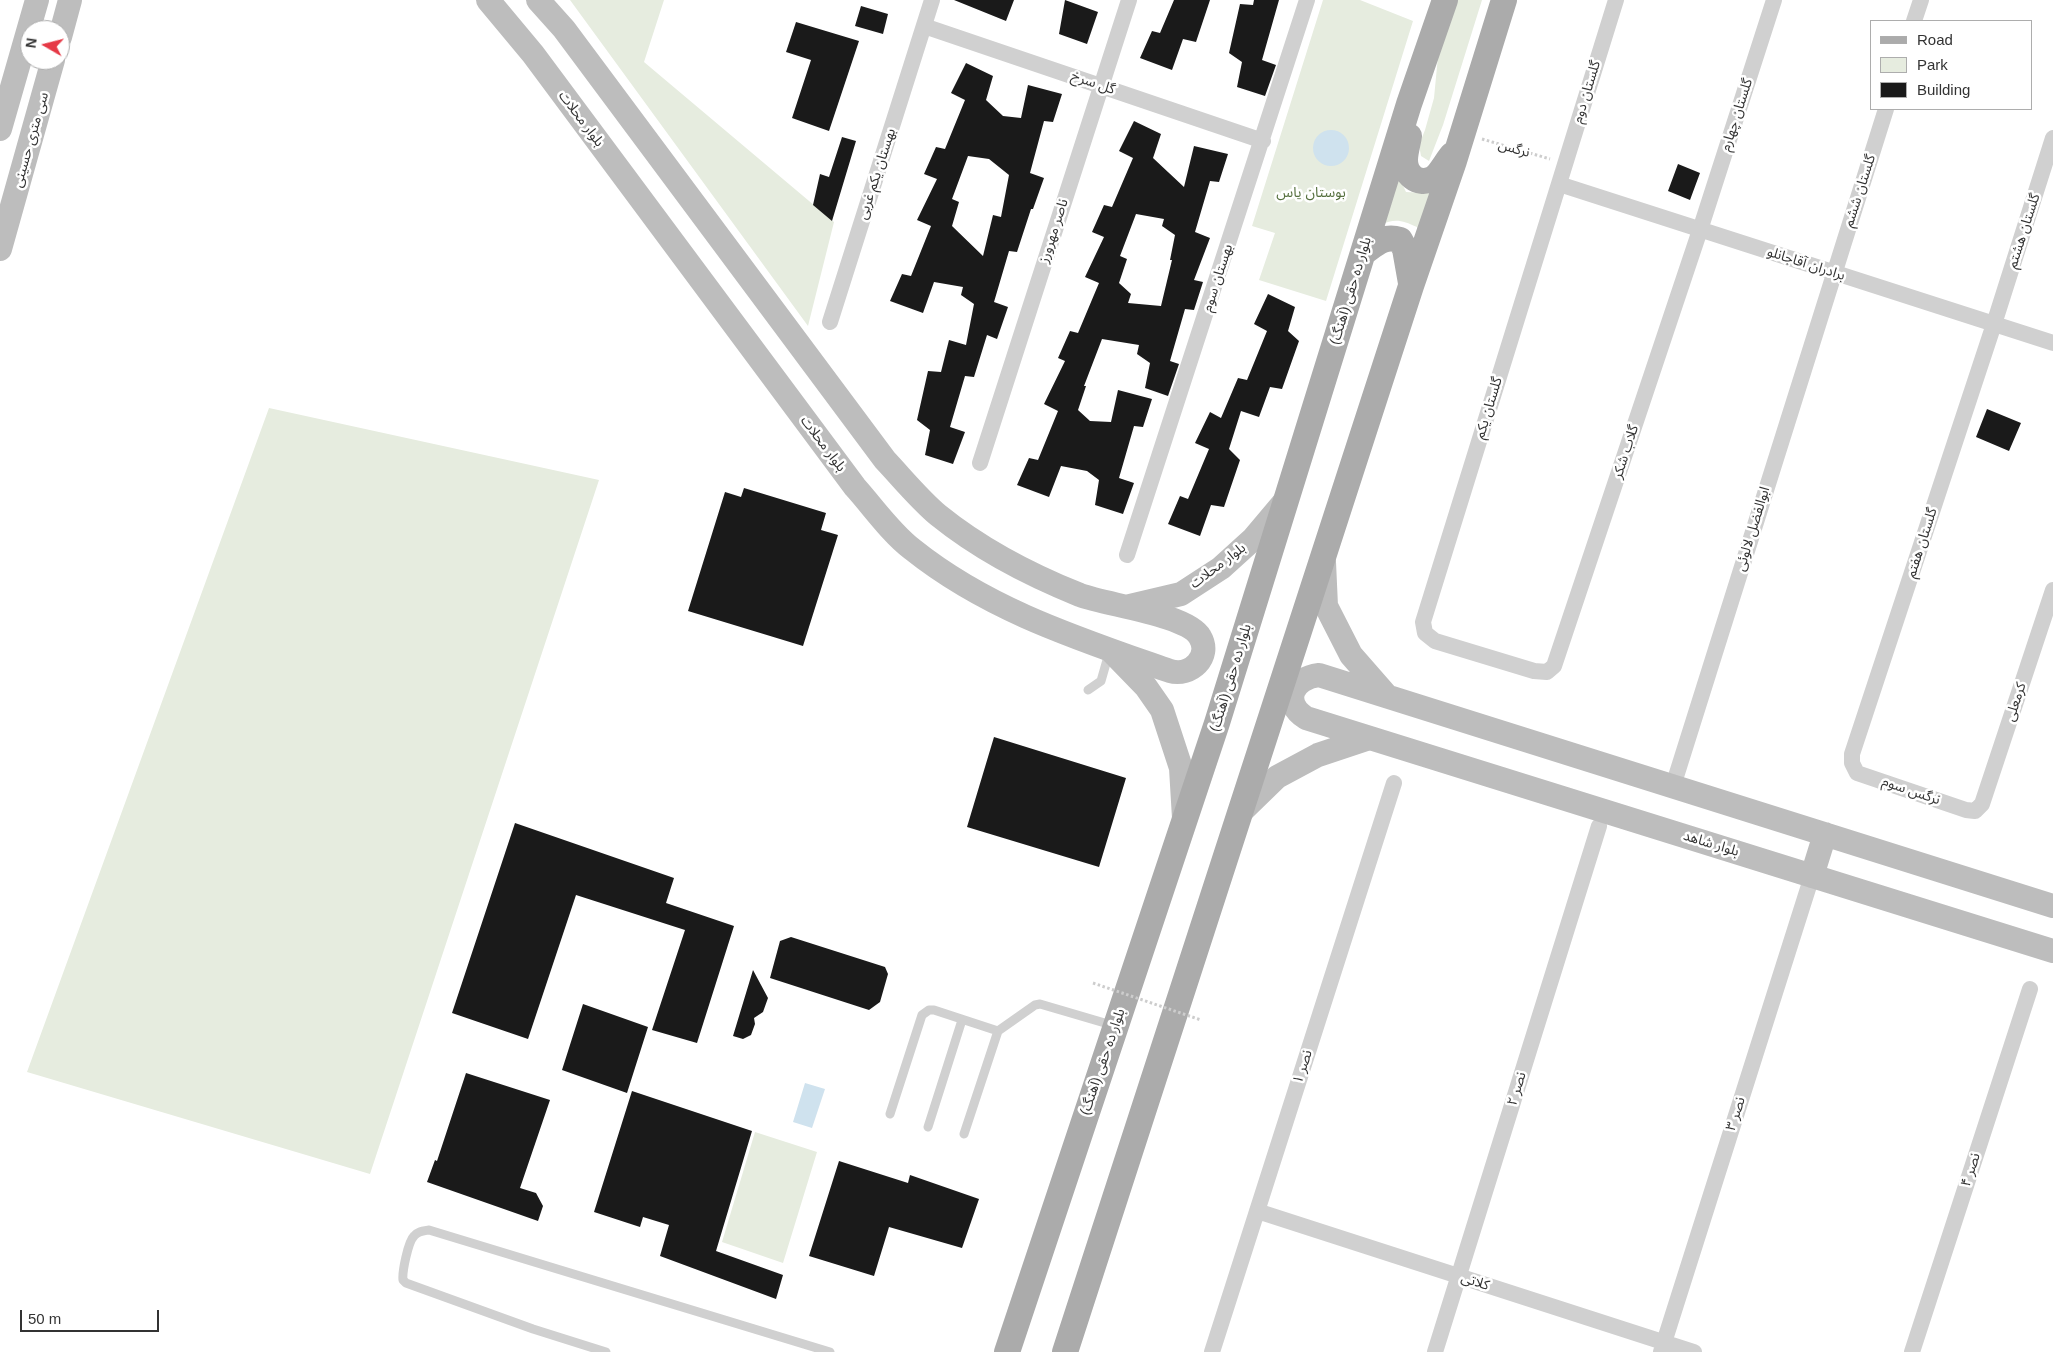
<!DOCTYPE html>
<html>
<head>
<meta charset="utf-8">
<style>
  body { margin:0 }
  #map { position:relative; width:2053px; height:1352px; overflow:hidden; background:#fff; font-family:Arial,sans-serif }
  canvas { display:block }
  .legend { position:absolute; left:1870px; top:20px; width:162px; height:90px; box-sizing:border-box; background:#fff; border:1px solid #adadad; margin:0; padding:6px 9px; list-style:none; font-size:15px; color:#333 }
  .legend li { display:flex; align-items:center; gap:10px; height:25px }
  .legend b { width:25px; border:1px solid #adadad }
  .north { position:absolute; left:20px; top:20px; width:50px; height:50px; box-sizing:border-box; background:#fff; border:1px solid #adadad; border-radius:50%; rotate:278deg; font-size:14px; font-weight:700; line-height:20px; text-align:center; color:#333 }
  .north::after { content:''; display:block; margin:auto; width:18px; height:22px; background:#e63946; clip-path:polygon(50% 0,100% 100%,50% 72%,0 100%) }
  .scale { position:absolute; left:20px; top:1310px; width:139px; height:22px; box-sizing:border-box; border:2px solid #333; border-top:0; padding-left:6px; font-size:15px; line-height:18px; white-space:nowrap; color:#333; -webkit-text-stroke:4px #fff; paint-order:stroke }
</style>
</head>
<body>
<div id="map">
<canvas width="2053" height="1352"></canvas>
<ul class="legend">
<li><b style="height:6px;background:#ababab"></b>Road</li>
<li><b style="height:14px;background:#e6ecdf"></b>Park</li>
<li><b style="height:14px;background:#1a1a1a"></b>Building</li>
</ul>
<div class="north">N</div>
<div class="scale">50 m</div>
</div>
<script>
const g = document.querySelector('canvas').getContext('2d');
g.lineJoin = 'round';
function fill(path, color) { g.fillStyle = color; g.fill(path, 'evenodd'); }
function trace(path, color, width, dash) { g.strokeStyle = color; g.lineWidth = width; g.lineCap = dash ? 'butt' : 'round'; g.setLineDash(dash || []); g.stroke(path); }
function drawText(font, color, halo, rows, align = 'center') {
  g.font = font + ' Arial,"Noto Sans Arabic",sans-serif'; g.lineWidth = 5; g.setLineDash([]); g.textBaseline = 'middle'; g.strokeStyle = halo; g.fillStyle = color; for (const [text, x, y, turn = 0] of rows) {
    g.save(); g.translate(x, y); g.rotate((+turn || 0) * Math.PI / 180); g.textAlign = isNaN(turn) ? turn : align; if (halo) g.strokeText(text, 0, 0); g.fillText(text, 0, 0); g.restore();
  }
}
fill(new Path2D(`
  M570,0H664L644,62L834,222L808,326Z
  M1323,0H1360L1413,21L1326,301L1259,280L1275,233L1252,226Z
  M1457,0H1482L1443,125L1429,161L1421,156L1419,145L1425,130L1434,98L1439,46Z
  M1397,173L1406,192L1426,193L1434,189L1419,239L1417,227C1402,220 1395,218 1380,225Z
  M269,408L599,480L370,1174L27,1072Z
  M755,1132L817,1152L783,1263L722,1242Z`), '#e6ecdf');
fill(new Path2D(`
  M1313 148a18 18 0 1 1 36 0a18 18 0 1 1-36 0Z
  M805,1083L825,1089L812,1128L793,1122Z`), '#cfe2ee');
fill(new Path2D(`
  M954,0H1014L1006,21Z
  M1065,0L1098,12L1087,44L1059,34Z
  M1174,0H1210L1196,42L1183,39L1172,70L1140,58L1152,31L1160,33Z
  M1254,0H1279L1262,60L1276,65L1265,96L1237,87L1242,62L1229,53L1240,4L1253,5Z
  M861,6L888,14L883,34L855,26Z
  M796,22L859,41L829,131L792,118L811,60L786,52Z
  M966,63L993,76L986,100L1003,116L1021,118L1028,85L1062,94L1053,122L1044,121L1030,173L1044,178L1033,209H1031L1017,252L1009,251L994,302L1008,307L997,339L987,335L974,377L965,376L950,427L965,432L953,464L925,455L930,430L917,420L928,371L941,372L949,340L966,345L974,304L961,295L963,287L934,282L923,313L890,301L902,274L911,276L931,226L917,220L937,179L924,174L936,147L945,149L965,100L951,93ZM968,156L989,159L1009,175L1001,217L993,215L983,256L952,226L959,202L952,199Z
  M1134,121L1161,134L1153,158L1184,187L1194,146L1228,154L1219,182L1210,181L1195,232L1210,238L1194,280L1203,282L1194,310L1185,309L1170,361L1179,364L1168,396L1145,388L1150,363L1137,354L1139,345L1102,339L1084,386H1086L1078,410L1090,421L1111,422L1118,390L1152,399L1143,427L1134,426L1119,478L1134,483L1123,514L1095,505L1099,480L1087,471L1061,466L1049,497L1017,485L1029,458L1038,460L1058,411L1044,404L1065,361L1058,358L1070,331L1078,333L1099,283L1085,277L1104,237L1092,232L1104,205L1112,207L1133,158L1119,151ZM1136,214L1164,219L1162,226L1175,235L1170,260H1172L1161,306L1128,303L1131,294L1119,283L1127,259L1120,256Z
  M842,137L856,141L832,221L813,205L820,174L829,177Z
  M1678,164L1700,173L1690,200L1668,191Z
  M1268,294L1295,307L1288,331L1299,341L1282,389L1270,387L1259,417L1241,411L1229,449L1240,460L1224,507L1211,505L1200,536L1168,524L1180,496L1188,499L1209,449L1195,443L1210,412L1221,418L1238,378L1247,380L1267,331L1254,324Z
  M1987,409L2021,423L2009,451L1976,437Z
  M744,488L826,513L821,530L838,535L803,646L688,611L725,492L741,497Z
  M994,737L1126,778L1099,867L967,827Z
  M515,823L674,878L666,903L734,926L697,1043L652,1030L685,930L576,895L528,1039L452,1013Z
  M791,937L885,967L888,974L880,1002L869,1010L770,978L780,941Z
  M753,970L768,998L763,1012L754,1018L755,1024L751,1035L743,1039L733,1036Z
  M583,1004L648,1027L627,1093L562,1070Z
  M466,1073L550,1100L520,1188L536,1193L543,1206L538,1221L427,1182L435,1160L437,1161Z
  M632,1091L752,1131L716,1251L783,1275L776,1299L660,1256L669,1225L643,1217L640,1227L594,1212Z
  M839,1161L908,1183L910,1175L979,1199L962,1248L889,1227L874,1276L809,1256Z`), '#1a1a1a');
trace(new Path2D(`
  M1482,139L1550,159`), '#cdcdcd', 3, [2.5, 2.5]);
trace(new Path2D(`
  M1088,690L1101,681L1109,653
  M890,1114L922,1015L929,1010H934L998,1031
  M928,1127L962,1020
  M964,1134L998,1031L1035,1005L1040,1004L1115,1026
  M606,1352L533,1329L406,1283L403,1280C402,1272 408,1242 414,1236C418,1231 423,1231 429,1230L830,1352`), '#d0d0d0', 9);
trace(new Path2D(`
  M1616,0L1423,622L1425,633L1435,641L1534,671L1547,672L1554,666L1700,230L1774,0
  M1914,21L1921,0
  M924,26L1263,141
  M2053,138L1994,324L1852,754V763L1857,773L1966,810L1975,811L1982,804L2053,590
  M1559,184L2053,343
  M830,322L932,0
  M980,463L1129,0
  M1127,555L1307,0
  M1673,786L1886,109
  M1257,1211L1694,1352
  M1212,1352L1394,783
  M1435,1352L1599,826
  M1661,1352L1812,876
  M1912,1352L2030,989`), '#d0d0d0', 16);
trace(new Path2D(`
  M488,0L533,54L855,487C873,507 891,533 912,549C988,610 1079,639 1170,671C1190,677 1212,657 1200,637C1188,615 1107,605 1080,595C1030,575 980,549 938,515C919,499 902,478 885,460L564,29L538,0
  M60,37L70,0
  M0,129L37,0
  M0,249L53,60
  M1324,562L1326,606L1351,655L1386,695
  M1130,606L1181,594L1221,568L1253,539L1285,501
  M1113,653L1146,687L1162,710L1181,768L1184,818
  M1241,812L1277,777L1318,755L1369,738
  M1812,876L1825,834
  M2053,906L1319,675C1293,678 1281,702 1306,718L2053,951`), '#bdbdbd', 24);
trace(new Path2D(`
  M1409,136C1408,143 1405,152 1405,160C1405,174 1417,186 1432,179C1439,176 1446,162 1452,155
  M1363,253C1376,244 1383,235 1400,240L1405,249L1411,283
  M1007,1352L1217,723L1409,104L1445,0
  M1065,1352L1411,286L1454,161L1504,0`), '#ababab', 26);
trace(new Path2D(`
  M1093,983L1201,1020`), '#cdcdcd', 3, [2.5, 2.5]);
drawText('14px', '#333', '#fff', [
  ["گل سرخ",1093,83,19],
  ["گلستان دوم",1587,92,-73],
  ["گلستان چهارم",1737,115,-72],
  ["بلوار محلات",581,119,53],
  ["سی متری حسینی",31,140,-74],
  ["نرگس",1514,149,16],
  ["بهستان یکم غربی",877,174,-72],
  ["گلستان ششم",1860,191,-72],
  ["ناصر مهرورز",1054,231,-72],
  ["گلستان هشتم",2024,231,-72],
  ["برادران آقاجانلو",1806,264,18],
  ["بهستان سوم",1218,278,-72],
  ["بلوار ده حقی (آهنگ)",1351,291,-73],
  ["گلستان یکم",1489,408,-73],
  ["بلوار محلات",823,444,53],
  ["گلاب شکر",1626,452,-72],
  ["ابوالفضل لالوئی",1753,529,-73],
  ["گلستان هفتم",1922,543,-72],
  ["بلوار محلات",1218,566,-37],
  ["بلوار ده حقی (آهنگ)",1231,678,-73],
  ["کرمعلی",2016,702,-72],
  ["نرگس سوم",1911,791,19],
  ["بلوار شاهد",1711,844,17],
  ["بلوار ده حقی (آهنگ)",1103,1062,-71],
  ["نصر ۱",1303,1067,-72],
  ["نصر ۲",1517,1089,-73],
  ["نصر ۳",1736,1114,-72],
  ["نصر ۴",1971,1170,-72],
  ["کلاتی",1475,1282,18]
]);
drawText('14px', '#56703f', '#fff', [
  ["بوستان یاس",1311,193]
]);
</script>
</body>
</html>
